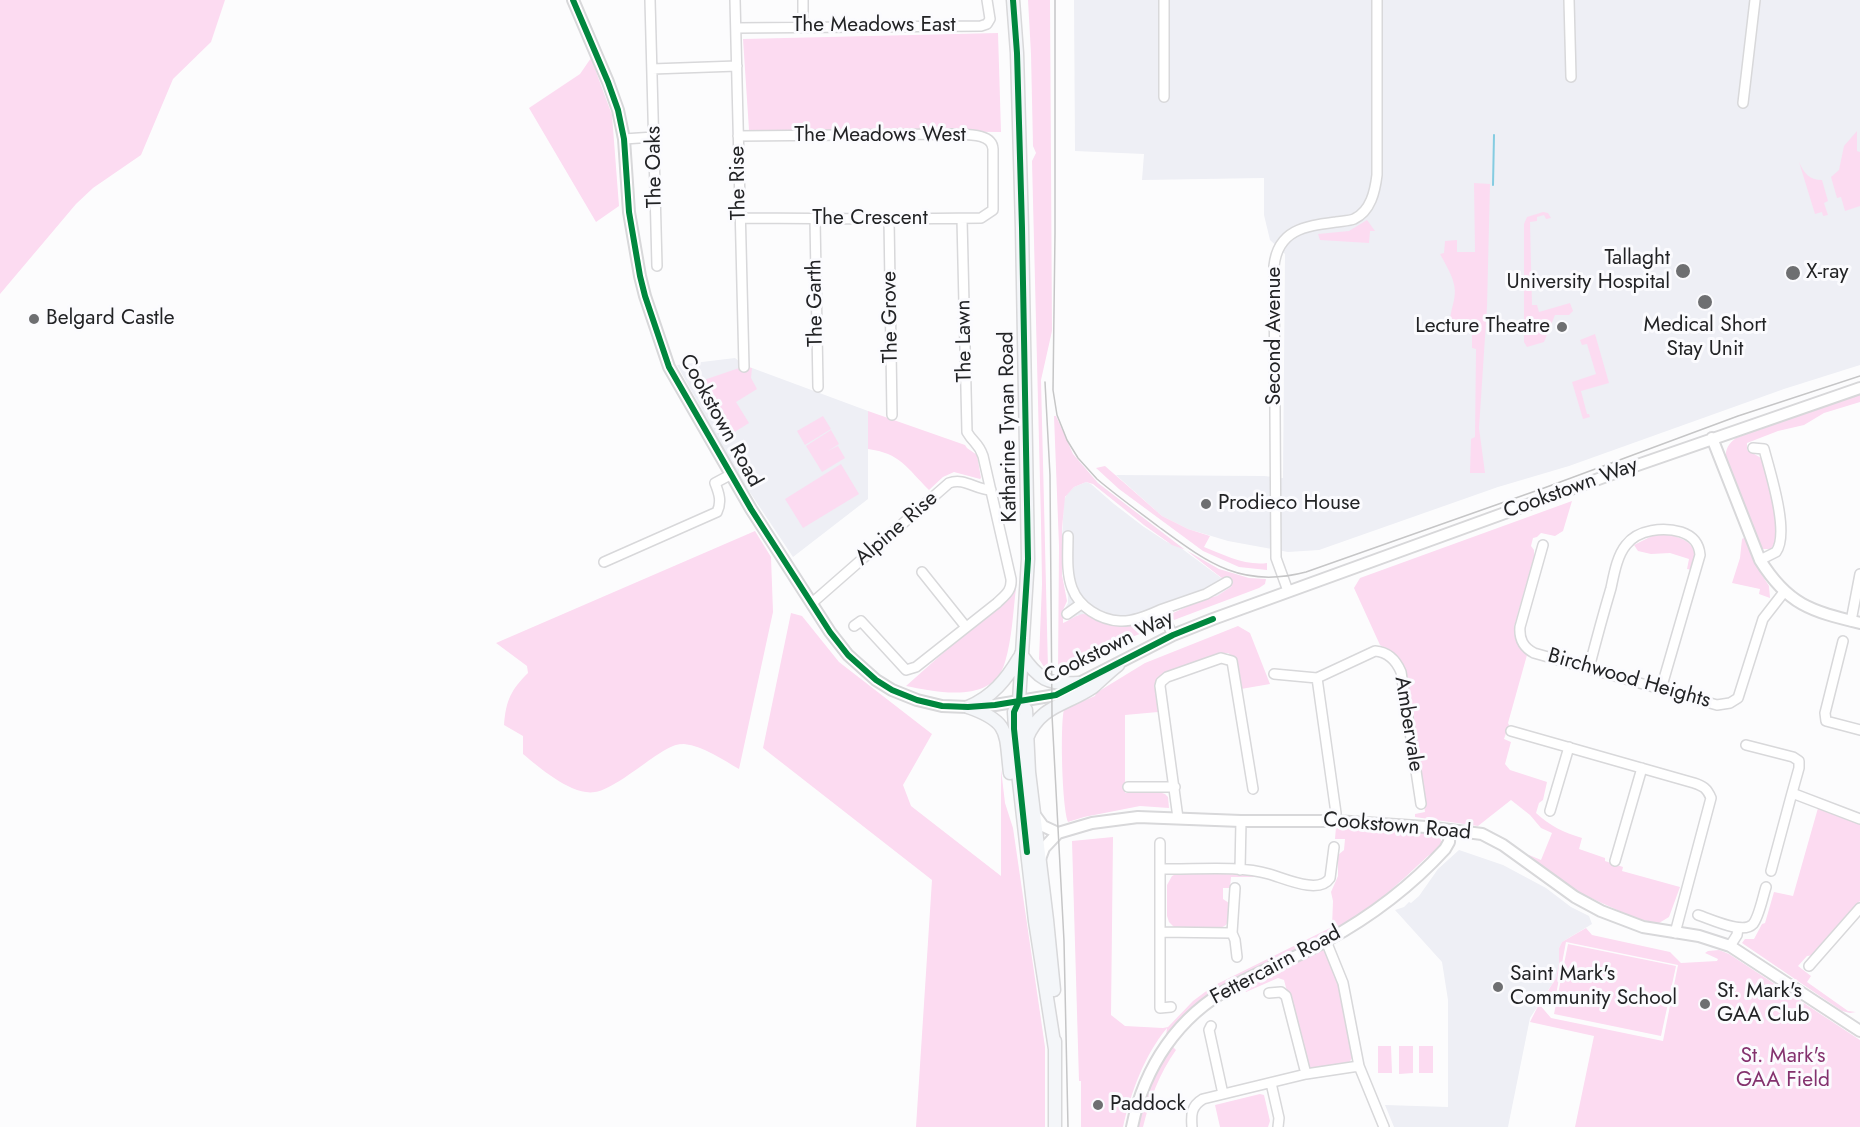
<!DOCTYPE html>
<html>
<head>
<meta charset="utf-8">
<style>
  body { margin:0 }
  canvas { display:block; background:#fcfcfd }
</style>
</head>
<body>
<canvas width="1860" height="1127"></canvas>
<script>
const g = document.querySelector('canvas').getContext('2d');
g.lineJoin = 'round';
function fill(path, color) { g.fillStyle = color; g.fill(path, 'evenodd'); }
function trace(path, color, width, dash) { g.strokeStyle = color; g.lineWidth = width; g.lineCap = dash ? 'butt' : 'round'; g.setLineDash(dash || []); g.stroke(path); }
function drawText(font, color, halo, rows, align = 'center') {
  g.font = font + ' Jost,sans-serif'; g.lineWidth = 6; g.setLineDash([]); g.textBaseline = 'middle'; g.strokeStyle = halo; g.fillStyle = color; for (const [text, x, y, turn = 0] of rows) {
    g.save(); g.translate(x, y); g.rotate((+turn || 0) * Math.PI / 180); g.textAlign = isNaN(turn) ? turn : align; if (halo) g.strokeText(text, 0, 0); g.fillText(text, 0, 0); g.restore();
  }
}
fill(new Path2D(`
  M1074,0H1860V365L1784,389L1569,466L1498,487L1319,550L1288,552L1228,541L1188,529L1162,516L1116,475L1264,476L1283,478L1285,254L1270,240L1264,215V178L1142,180L1144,154L1075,151Z
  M735,358L744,365L868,411V499L793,557L737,473L677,365Z
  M1086,482L1091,484L1114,504L1144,527L1167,542L1181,548L1232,586L1217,596L1206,597L1148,621L1129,625H1113L1078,615L1068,621L1064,610L1068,603V596L1063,574L1062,539L1064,500L1067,494L1074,487Z
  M1459,850L1503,865L1546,888L1571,907L1589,916L1592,924L1562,942L1559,948V963L1556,978L1530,1018L1508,1127H1394L1385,1105L1448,1107V1000L1442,962L1395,910L1404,907L1409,902L1411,903L1419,896L1438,869Z`), '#eeeff5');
fill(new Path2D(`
  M0,0H225L211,42L173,79L141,155L93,188L76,204L0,294Z
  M1028,0H1050L1052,331L1041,380L1048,669L1044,667L1039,659L1042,584L1041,522L1032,161L1036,153L1033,146L1031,54Z
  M998,33L1001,132L749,130L743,39Z
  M591,58L612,115L619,206L596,222L529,108L580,74Z
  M1857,131V151L1860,152V206L1845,211L1841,197L1837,198L1831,177L1839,170L1844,146Z
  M1799,162C1804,173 1809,180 1822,180L1828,201L1824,203L1828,215L1823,216L1822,212L1815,214Z
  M1474,183L1490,184L1487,307L1479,428L1485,473H1470L1471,439L1475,437L1476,349L1472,348V325L1450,324C1450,314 1452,309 1454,300C1458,283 1448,269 1440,254L1444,253L1445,241L1457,240V252H1475Z
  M1543,212L1548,213L1551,218L1546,219L1544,215L1537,217V221L1530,222L1532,305H1537L1539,312L1570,303L1573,311L1569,315H1555L1544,342L1527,347L1524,342V224L1527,217Z
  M1367,220L1375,231H1370L1369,243L1320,240L1318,234L1349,231Z
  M1595,334L1609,383L1581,391L1587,414H1589L1590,417L1583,419L1572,382L1596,374L1587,344L1582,345L1580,340Z
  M742,367L752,368L751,378L757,389L736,402L749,423L725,438L701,381Z
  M1860,393V402L1824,413L1804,425L1778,431L1747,443V450L1763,459C1768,479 1786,533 1771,549H1762L1726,458C1725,449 1729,443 1736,438Z
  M868,411L965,445L967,448L977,455L981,478L980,479L954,472L943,477L929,490C907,468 900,453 868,449Z
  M823,416L831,429L805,445L797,431Z
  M1054,416H1056L1073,454L1098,483L1184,549L1219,569L1249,578L1266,579L1265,584L1259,588L1174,620L1172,617L1173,613L1206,598L1217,596L1232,586L1186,550L1172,545L1144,525L1093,484L1086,482L1074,487L1065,497L1062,528V575L1067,601L1063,610V623C1069,621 1077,614 1084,614C1097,615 1107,626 1120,626C1132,627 1144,619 1157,623L1159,627L1074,658L1063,676L1058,672L1059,546Z
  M831,430L839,444L828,451L838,446L845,458L822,472L806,446Z
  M841,464L859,494L803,528L785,499Z
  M1105,466L1162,516L1188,529L1210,536L1204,547C1224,555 1246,566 1267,563V570L1239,567L1203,551L1119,489L1096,468Z
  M1572,501L1563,531L1555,536L1541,533L1537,537L1533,538L1531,546L1534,550V557L1514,627C1514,639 1517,647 1527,655L1508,723L1509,725L1504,739L1511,742L1505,764L1510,770L1547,782L1543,800L1539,803L1536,813C1550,826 1563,832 1582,838L1579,849L1605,858V861L1623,867L1622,871L1680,887L1669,917L1659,923L1637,919L1582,894L1528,856L1529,855L1541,860L1552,833L1541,828L1530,815L1511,800L1478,826L1415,817V814L1425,812L1404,667L1397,656L1380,645L1354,588L1360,578Z
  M755,531L771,557L773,612L739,769C723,760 704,746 684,744C671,744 662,752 651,759C638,768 610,790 595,792C572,796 540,768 523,754V736L504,725C506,700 511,690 528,673L527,666L496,643Z
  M1664,533C1688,540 1699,543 1693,570L1687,569L1689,559L1670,553L1651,554L1638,551L1634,545L1656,534Z
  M1745,537L1757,567L1769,586L1770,598L1759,594L1760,589L1732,583L1740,558L1742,539Z
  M1016,588C1013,612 1012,639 1005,662C993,705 937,692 906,686Z
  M791,613L802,616L839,662L932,734L903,785L911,806L1001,876V769L1005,803L1013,828L1045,1047V1127H916L932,880L763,748Z
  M1238,626L1250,633L1270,684L1241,689L1236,659L1228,653H1223L1161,675L1155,684L1158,712L1125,715V793H1141L1143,791L1159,792L1165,794L1168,797L1169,808L1140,806L1084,817L1068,822C1062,806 1060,726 1064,709L1095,696L1096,693L1145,663Z
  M1818,808L1860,824V901L1814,955L1807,956L1798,966L1811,976L1807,982L1848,1011L1856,1012L1850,1013L1842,1011L1742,943L1745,939H1754L1762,924L1765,923L1774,892L1793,896Z
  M1336,827L1427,832L1438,835L1442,842L1438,849L1428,856C1399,883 1371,910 1335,930C1296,952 1250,966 1213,992C1195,1004 1180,1020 1166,1036L1167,1028C1144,1056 1131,1092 1123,1127H1081V1081H1079L1072,841L1113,837L1111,1015L1125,1026L1163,1028L1168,1027L1193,1001L1213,986L1332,927L1333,901L1331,892L1338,876V855L1344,850L1345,839H1335Z
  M1178,873L1264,875L1281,881V883L1264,877H1231L1230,888H1223V899L1229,903V920L1226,925L1219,929L1174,927L1169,922L1167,916V885L1172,876Z
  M1586,928L1592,935L1670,952L1681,963L1717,961L1718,959L1705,953L1708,951L1719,950L1729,954L1860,1040V1127H1575L1594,1036L1530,1022L1539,1004L1551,1018L1663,1041L1678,965L1566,942L1555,1000L1544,997L1556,978L1559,963V948L1562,942Z
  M1568,944L1676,966L1661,1036L1554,1014Z
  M1320,950H1323L1327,953L1339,978L1354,1055L1349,1063L1312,1069L1307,1067L1284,980L1278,978L1246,992L1244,986Z
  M1172,1046L1176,1050C1159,1074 1150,1099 1143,1127H1137L1150,1083Z
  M1378,1046H1391L1392,1073H1378Z
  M1399,1046H1413V1073L1399,1074Z
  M1419,1046H1433V1073H1419Z
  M1260,1094L1264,1095L1270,1121L1268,1127H1220L1215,1105Z`), '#fcdbf1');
trace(new Path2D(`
  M1493,185L1494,135`), '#84cce1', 2);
const minor = new Path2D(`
  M650,0L657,266
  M735,0L744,367
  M803,0V26
  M1569,0L1571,77
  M736,28L981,26L987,24L990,19L987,0
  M652,69L737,66
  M1164,97V0
  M1743,103L1755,0
  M738,136L951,134C964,135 992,132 993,149V210L981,218L889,219L740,218
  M624,139L654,137
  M815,219L818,387
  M889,219L892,415
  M1753,448L1764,449C1770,472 1790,533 1776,552L1760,560
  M1068,536C1068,553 1066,572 1072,588C1079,607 1100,620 1120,621C1133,622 1149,615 1160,610L1173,635
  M1543,545L1520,627C1519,639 1523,647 1534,653L1717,705L1730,703L1738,698L1763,619L1784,592
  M604,562L717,512C722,502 719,493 715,483L730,475
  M922,572L966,627
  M1288,591L1276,558L1274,266C1278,229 1306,226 1336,222C1341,221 1349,221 1354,219C1371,211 1375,191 1377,175V0
  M812,603L949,483C964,477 976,490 991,490
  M1160,610L1206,594L1227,582
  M1067,614L1081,604
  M1851,621L1860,574
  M854,626L861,621L906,670L916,667L997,603C1005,595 1012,591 1011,579L983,456C978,442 974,444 967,432L962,219
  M1843,641L1825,713L1826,721L1860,730
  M1589,668C1596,641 1603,615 1611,588C1614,574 1617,556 1626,545C1638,529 1664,527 1681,532C1693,536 1699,543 1700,555L1661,689
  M1274,674L1317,678L1375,651C1388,652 1396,660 1401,672L1421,804
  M1317,678L1336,813V821
  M1511,731L1694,783C1703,786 1707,788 1711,798L1675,933
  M1746,745L1793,757L1799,761V768L1792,793L1860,819
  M1128,787H1175
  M1550,811L1569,747
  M1178,818L1160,686L1161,682L1167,677L1221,658L1232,661L1253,789
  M1160,843V1008L1171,1007
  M1615,861L1642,768
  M1161,869C1194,870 1238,865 1269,874C1284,878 1319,895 1330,878L1334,847
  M1240,870L1241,821
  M1771,871L1792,793
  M1235,888L1232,933L1235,940L1237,957
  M1698,915C1711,919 1743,935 1753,924C1759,917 1763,896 1766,887
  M1160,932L1232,933
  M1326,941L1343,983L1359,1066L1384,1127
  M1730,946L1737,935L1738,928
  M1809,966L1860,908
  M1269,993L1281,992L1286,996L1306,1074
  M1211,1026L1209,1030L1223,1094
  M1271,1083L1279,1118L1278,1127
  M1192,1127C1191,1115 1191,1106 1203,1099L1306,1074L1359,1066`);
const tertiary = new Path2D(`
  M573,0L608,82L618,110L624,139L629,212L640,276L645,296L669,367L751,509L830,632L848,655L876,680L892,690L917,700L942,706L968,707L995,705L1056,695L1173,635L1213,619L1626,469L1860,388
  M1712,438L1760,560C1788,605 1811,611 1860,623
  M1035,815L1043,826L1058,833L1092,823L1138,817L1241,821H1336L1426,827L1482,834L1503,845L1575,897L1601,911L1643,927L1699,936L1730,946L1860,1031
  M1040,859L1044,848L1058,833
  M1132,1127C1144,1067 1178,1016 1232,987C1262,970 1296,958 1326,941C1370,917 1412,885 1445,849L1449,842L1450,830`);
const secondary = new Path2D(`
  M1013,0L1017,53L1022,228L1028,559L1019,701L1014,712L1018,773L1035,921L1055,1049
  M1021,654C1038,679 1048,685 1078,683
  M1019,701L1026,710L1029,772L1047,920L1054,990
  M968,707C1011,722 1005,733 1010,773
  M968,707C992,697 1006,680 1019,658
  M1027,738C1040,705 1067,705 1093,687C1101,680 1109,672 1118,665
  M1055,1041V1127`);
trace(minor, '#d8d8da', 12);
trace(tertiary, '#d8d8da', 14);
trace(secondary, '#d8d8da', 15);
trace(minor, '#fff', 9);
trace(tertiary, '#fff', 10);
trace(secondary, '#f4f6f9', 12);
trace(new Path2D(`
  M1055,0V233L1053,390L1057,415L1067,440L1078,458L1097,479C1117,496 1138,511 1159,527C1208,563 1242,589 1306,572L1544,488L1738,416L1860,376
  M1045,382L1050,475L1052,715L1064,941L1068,1127`), '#c6c6c7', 1.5);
trace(new Path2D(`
  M573,0L608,82L618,110L624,139L629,212L640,276L645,296L669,367L751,509L830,632L848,655L876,680L892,690L917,700L942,706L968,707L995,705L1056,695L1173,635L1213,619
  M1013,0L1017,53L1022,228L1028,559L1019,701L1014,712V729L1027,852`), '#00873e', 6);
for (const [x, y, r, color] of [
  [1683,271,8,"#6e6f71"],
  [1793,273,8,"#6e6f71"],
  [1705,302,8,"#6e6f71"],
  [34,319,6,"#6e6f71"],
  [1562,327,6,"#6e6f71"],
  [1206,504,6,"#6e6f71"],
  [1498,987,6,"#6e6f71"],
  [1705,1004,6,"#6e6f71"],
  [1098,1105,6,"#6e6f71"]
]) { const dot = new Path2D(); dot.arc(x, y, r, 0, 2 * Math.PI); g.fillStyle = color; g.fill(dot); trace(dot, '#fbfbfe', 2); }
drawText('21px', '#222325', '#fbfbfe', [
  ["The Meadows East",874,26],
  ["The Meadows West",880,136],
  ["The Oaks",655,167,-91],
  ["The Rise",739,183,-91],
  ["The Crescent",870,219],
  ["The Garth",816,303,-91],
  ["The Grove",891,317,-91],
  ["Second Avenue",1275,336,-90],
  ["The Lawn",965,341,-91],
  ["Cookstown Road",720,421,61],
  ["Katharine Tynan Road",1009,427,-91],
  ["Cookstown Way",1571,489,-20],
  ["Alpine Rise",897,529,-41],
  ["Cookstown Way",1109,648,-26],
  ["Birchwood Heights",1629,679,16],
  ["Ambervale",1408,724,81],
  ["Cookstown Road",1397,827,5],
  ["Fettercairn Road",1276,966,-28]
]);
drawText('21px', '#222325', '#fbfbfe', [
  ["Tallaght",1670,259,"right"],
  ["University Hospital",1670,283,"right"],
  ["X-ray",1806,273],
  ["Belgard Castle",46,319],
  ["Medical Short",1705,326,"center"],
  ["Stay Unit",1705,350,"center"],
  ["Lecture Theatre",1550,327,"right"],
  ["Prodieco House",1218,504],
  ["Saint Mark's",1510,975],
  ["Community School",1510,999],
  ["St. Mark's",1717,992],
  ["GAA Club",1717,1016],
  ["Paddock",1110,1105]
], 'left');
drawText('21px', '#84326e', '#fbfbfe', [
  ["St. Mark's",1783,1057],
  ["GAA Field",1783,1081]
]);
</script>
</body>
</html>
